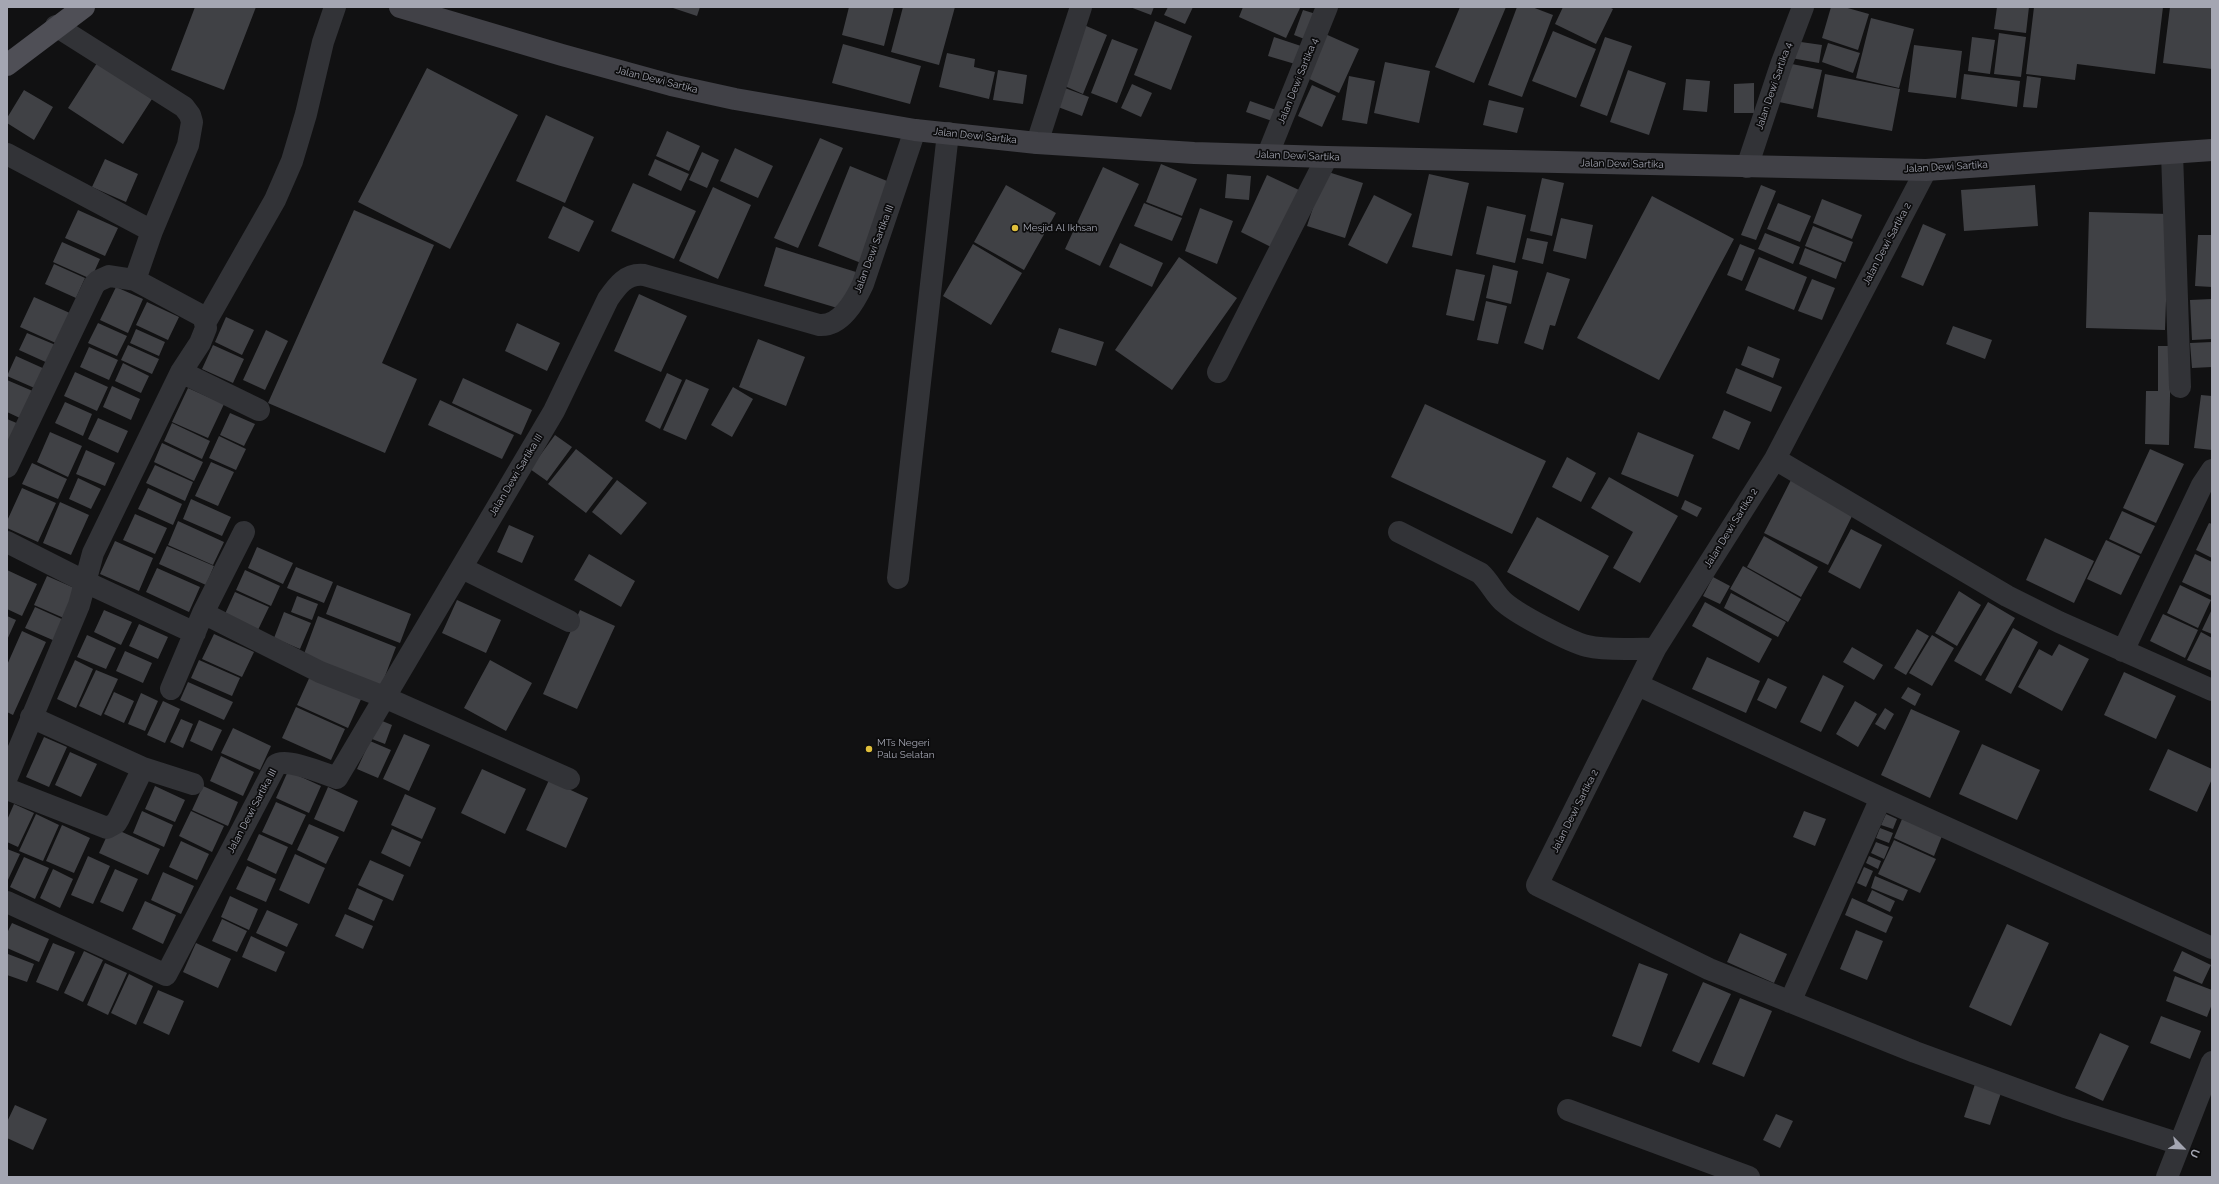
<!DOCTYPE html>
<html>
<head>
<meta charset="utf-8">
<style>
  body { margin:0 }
  #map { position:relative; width:2219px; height:1184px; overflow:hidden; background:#111112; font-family:Raleway,sans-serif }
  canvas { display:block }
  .frame { position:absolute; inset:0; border:8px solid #a4a6b2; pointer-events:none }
  .north { position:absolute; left:2163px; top:1128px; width:40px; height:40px; -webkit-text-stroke:3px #0c0c0d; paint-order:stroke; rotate:114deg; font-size:11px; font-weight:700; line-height:16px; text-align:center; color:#a4a6b2 }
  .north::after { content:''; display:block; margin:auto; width:14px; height:18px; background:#a4a6b2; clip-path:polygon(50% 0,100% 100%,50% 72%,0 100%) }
</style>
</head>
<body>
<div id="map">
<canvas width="2219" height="1184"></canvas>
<div class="frame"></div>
<div class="north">U</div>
</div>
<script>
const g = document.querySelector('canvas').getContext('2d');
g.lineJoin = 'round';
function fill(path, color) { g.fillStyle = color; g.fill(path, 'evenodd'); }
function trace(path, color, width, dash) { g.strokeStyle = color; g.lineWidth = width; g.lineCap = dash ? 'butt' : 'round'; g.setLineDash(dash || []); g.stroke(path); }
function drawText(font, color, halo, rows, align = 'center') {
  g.font = font + ' Raleway,sans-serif'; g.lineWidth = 3.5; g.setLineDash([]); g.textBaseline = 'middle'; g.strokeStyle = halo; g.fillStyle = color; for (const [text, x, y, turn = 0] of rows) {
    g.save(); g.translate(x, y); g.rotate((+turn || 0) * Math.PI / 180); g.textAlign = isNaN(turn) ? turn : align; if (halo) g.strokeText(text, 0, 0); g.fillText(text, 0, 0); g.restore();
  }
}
fill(new Path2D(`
  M195,7H256L224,90L171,70Z
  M670,7H700L697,16Z
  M849,7H894L884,46L842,35Z
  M903,7H955L939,65L891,52Z
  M1130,7H1154L1151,15Z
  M1168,7H1193L1185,24L1164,15Z
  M1243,7H1298L1300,8L1286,38L1239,17Z
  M1460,7H1506L1474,83L1435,67Z
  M1517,7H1532L1553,15L1522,97L1488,85Z
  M1563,7H1609L1613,9L1596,44L1555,24Z
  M1831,7H1844L1869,14L1858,50L1822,38Z
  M1997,7H2029L2026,33L1994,29Z
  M2034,7H2163L2155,74L2077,64L2075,80L2026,74Z
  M2170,7H2212V69L2163,63Z
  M1303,10L1316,14L1307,40L1294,35Z
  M1871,18L1914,29L1899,88L1856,78Z
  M1155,21L1192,36L1171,90L1134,75Z
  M1084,25L1107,35L1083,94L1060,84Z
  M1553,31L1596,49L1576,98L1532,81Z
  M1323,33L1359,49L1339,93L1303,76Z
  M1999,33L2026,37L2021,77L1994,74Z
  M1274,37L1301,46L1295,64L1268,56Z
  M1605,37L1632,46L1607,116L1580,106Z
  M1972,37L1995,40L1990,74L1968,71Z
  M1112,39L1138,49L1117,103L1091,93Z
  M1794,41L1822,45L1819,63L1791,58Z
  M1828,43L1860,53L1853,73L1822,62Z
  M843,44L921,66L910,104L832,83Z
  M1914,45L1962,51L1956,98L1908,92Z
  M947,53L975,59L974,67L995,72L989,99L939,87Z
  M1385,62L1430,71L1419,123L1374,113Z
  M97,63L152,99L123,144L68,108Z
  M1787,63L1822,70L1813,109L1779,102Z
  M427,68L518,115L450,249L358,202Z
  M998,70L1027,75L1023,104L993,100Z
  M1628,70L1666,83L1649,135L1610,122Z
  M1825,74L1900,89L1892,131L1817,117Z
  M1964,74L2020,81L2017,107L1961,99Z
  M1349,76L1375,81L1367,124L1342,120Z
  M2027,76L2041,78L2037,108L2023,107Z
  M1686,79L1710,81L1707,112L1683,110Z
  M1754,83V113H1734V84Z
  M1132,84L1152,93L1141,117L1121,108Z
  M1057,85L1089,97L1082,116L1050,104Z
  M1312,85L1336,96L1322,127L1298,116Z
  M24,90L53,107L34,140L7,123V118Z
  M1489,100L1524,108L1517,133L1483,125Z
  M1250,101L1279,111L1275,122L1246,112Z
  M546,115L594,137L565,203L516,181Z
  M667,131L700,146L689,171L656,156Z
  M820,138L843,148L798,248L774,238Z
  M735,148L773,166L758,198L720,181Z
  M702,152L719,160L707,188L689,180Z
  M105,159L138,174L126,202L92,187Z
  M655,159L689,174L681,191L648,175Z
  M1161,164L1197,179L1182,216L1146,202Z
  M850,166L892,183L861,263L818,246Z
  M1103,167L1139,184L1100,266L1065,249Z
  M1325,171L1363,183L1345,238L1307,226Z
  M1227,174L1251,176L1249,200L1225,198Z
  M1429,174L1469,183L1452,256L1412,247Z
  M1267,175L1299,190L1273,248L1241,232Z
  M1542,178L1564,183L1552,236L1530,231Z
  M633,183L696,211L674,259L611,231Z
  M1006,185L1056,213L1024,270L974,242Z
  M1761,185L1776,191L1756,240L1741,235Z
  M2035,185L2038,226L1964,231L1961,190Z
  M713,187L751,205L718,279L679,261Z
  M1374,195L1412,214L1387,264L1348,245Z
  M1652,196L1734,239L1659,380L1577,338Z
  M1822,199L1862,215L1852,239L1813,223Z
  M1144,203L1182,218L1172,241L1134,226Z
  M1778,203L1811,216L1800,242L1767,229Z
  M563,206L594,221L579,252L548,238Z
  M1487,206L1526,215L1515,263L1476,254Z
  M1200,208L1233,221L1217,264L1185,251Z
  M78,210L118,228L105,256L65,238Z
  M354,210L434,245L382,363L417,379L385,453L268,403Z
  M2089,212L2169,214L2165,330L2086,328Z
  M1561,218L1593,225L1586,259L1553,251Z
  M1923,224L1946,234L1923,286L1901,277Z
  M1813,226L1853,242L1845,262L1805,246Z
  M1765,233L1800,247L1793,264L1758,249Z
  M2198,235H2212V287L2195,286Z
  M1527,238L1548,242L1543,264L1522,259Z
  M62,242L100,259L91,279L53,262Z
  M1120,243L1163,263L1152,287L1109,267Z
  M973,244L1022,273L991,325L943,296Z
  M1740,244L1755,250L1742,281L1727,275Z
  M776,247L856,272L844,310L764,286Z
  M1805,248L1842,263L1836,279L1799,264Z
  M1179,257L1237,298L1172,390L1115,350Z
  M1759,257L1807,277L1794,310L1745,290Z
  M54,264L85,278L76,298L45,284Z
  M1493,265L1518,271L1511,304L1486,298Z
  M1456,269L1485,275L1474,321L1446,315Z
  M1547,272L1570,279L1555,326L1550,325L1543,350L1524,343Z
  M1812,279L1835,288L1822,320L1798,311Z
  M116,287L143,299L128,333L100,320Z
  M639,294L687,316L661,372L614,351Z
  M34,297L72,314L58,344L20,327Z
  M2212,299V339L2192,340L2190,300Z
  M1486,301L1507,306L1498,344L1477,340Z
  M147,302L179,317L168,340L136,325Z
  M226,317L254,330L242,355L215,342Z
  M98,323L127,336L117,356L88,343Z
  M517,323L560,343L547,371L505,351Z
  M1953,326L1992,340L1985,359L1946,344Z
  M1059,328L1104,342L1096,366L1051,352Z
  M136,329L165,342L159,356L130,343Z
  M266,330L288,341L265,390L243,380Z
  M27,333L58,346L50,364L19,350Z
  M758,339L805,357L786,406L739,387Z
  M2212,342V367L2192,368L2190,343Z
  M128,345L159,359L152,374L121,360Z
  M213,345L244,359L233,383L202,369Z
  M1748,346L1780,359L1773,378L1741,365Z
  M2158,346H2171L2169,445L2145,444L2146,391H2158Z
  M89,347L118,360L109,380L80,367Z
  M16,356L47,370L39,390L7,376Z
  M123,363L149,376L141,393L115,381Z
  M1736,368L1782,387L1771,412L1726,393Z
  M75,372L108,387L97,411L64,396Z
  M667,373L682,380L660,429L645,421Z
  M463,378L532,410L521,435L452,403Z
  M686,379L709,389L686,440L663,430Z
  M7,380L35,392L22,419L7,412Z
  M112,386L140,399L131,420L103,407Z
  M733,387L753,399L732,437L711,425Z
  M188,388L224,404L208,438L172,422Z
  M2201,395L2212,396V450L2194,448Z
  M440,400L514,435L502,459L428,425Z
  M65,402L92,414L83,436L55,423Z
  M1425,404L1546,461L1512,534L1391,477Z
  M1724,410L1751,422L1739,450L1712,438Z
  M230,413L255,424L244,446L220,435Z
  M98,418L128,431L118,453L88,439Z
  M7,419L19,424L7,447Z
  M172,423L210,441L202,459L164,441Z
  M50,432L82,446L68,477L37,462Z
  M1638,432L1694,455L1678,497L1621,474Z
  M555,435L572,447L547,481L530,469Z
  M219,436L246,449L236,470L209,458Z
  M162,443L203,462L194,481L154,462Z
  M576,449L613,478L586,513L548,484Z
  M2150,449L2184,464L2156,523L2123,508Z
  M86,450L115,463L105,486L76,474Z
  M1567,457L1596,473L1581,502L1552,487Z
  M211,462L234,472L218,506L195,496Z
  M32,463L67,479L58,499L22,484Z
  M155,465L193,482L185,501L146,483Z
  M1793,476L1856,508L1828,565L1764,533Z
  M1609,477L1678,516L1640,583L1613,568L1633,532L1591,508Z
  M78,478L101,489L91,509L69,499Z
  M617,480L647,503L621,535L592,512Z
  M22,488L56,503L38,542L7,528V521Z
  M148,488L182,504L173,525L138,509Z
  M191,499L231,517L222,536L183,519Z
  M1685,500L1702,508L1697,517L1681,509Z
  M60,502L89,515L71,555L43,543Z
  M2122,511L2155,526L2141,554L2109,539Z
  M135,514L167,528L155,554L123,540Z
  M1537,517L1609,556L1579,611L1507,572Z
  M178,521L224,542L213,565L168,545Z
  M2209,523L2212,524V558L2196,550Z
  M509,525L534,536L522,563L497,552Z
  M1851,529L1882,545L1860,589L1828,572Z
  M1764,536L1818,567L1801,597L1747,567Z
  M2045,538L2094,561L2074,603L2026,580Z
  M2106,540L2140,556L2121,595L2087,579Z
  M115,541L153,558L139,591L100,574Z
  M167,546L214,566L206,585L159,564Z
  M257,547L293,563L283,584L248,568Z
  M589,554L635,581L621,607L574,580Z
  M2195,554L2212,562V596L2182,582Z
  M1743,566L1801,599L1788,622L1730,589Z
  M296,567L333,582L324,603L287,588Z
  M157,568L200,587L189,612L146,592Z
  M7,570L37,584L22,616L7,609Z
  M245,570L280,586L271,606L236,590Z
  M47,576L79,590L66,619L34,605Z
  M1713,577L1730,586L1720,604L1703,596Z
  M337,585L411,614L400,643L326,614Z
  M2180,585L2211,600L2198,628L2167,613Z
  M1959,591L1981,605L1957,646L1935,633Z
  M235,592L269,607L257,632L224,616Z
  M1731,593L1786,622L1778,637L1724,608Z
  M297,596L318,604L312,620L291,612Z
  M457,600L501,620L486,653L442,633Z
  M1705,602L1772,639L1759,663L1692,626Z
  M1988,602L2015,618L1981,676L1954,661Z
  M35,607L64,620L55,641L25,628Z
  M2212,609V634L2202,630Z
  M104,610L132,622L121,645L94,632Z
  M580,610L615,626L577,709L543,694Z
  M284,612L311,623L300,649L274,638Z
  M2163,614L2198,630L2185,658L2150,641Z
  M7,616L16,620L7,640Z
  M318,616L396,647L379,692L301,662Z
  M139,624L168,637L158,659L129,646Z
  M2013,628L2038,642L2011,694L1985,680Z
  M1917,629L1929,636L1906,675L1894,668Z
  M22,631L46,642L13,715L7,712V665Z
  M2201,632L2212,638V671L2187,660Z
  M214,634L254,652L242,677L202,659Z
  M87,635L116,648L106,669L77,657Z
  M1932,635L1954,648L1932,686L1909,673Z
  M2059,644L2089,659L2062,711L2018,687L2039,649L2052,656Z
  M1852,647L1883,665L1874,680L1843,662Z
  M125,651L152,663L143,683L116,671Z
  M1707,657L1760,681L1746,713L1692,689Z
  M75,660L93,669L76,708L57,699Z
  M199,660L240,678L232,696L191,678Z
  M490,660L532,683L506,731L464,708Z
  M96,670L118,679L101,716L79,706Z
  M2124,672L2176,696L2156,739L2104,715Z
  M311,674L362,697L348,728L297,705Z
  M1823,675L1844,686L1821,732L1800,722Z
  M1768,678L1787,687L1776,709L1757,700Z
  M188,682L233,702L224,720L180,700Z
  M1908,687L1921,694L1915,706L1901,698Z
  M114,692L134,701L124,723L104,714Z
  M141,693L158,701L145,731L128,724Z
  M163,701L180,709L165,743L147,735Z
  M1855,701L1877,714L1858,747L1836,734Z
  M296,707L345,729L331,760L282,738Z
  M1885,708L1894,714L1885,730L1875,724Z
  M1911,709L1960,731L1930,798L1881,775Z
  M375,718L392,725L385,744L367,737Z
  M181,719L193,724L183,748L170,742Z
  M199,720L222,730L212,751L190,741Z
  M233,728L271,746L260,770L221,753Z
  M404,734L430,745L409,791L383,779Z
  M44,737L67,747L49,787L26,777Z
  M370,741L391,750L378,778L357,769Z
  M1982,744L2040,770L2017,820L1959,794Z
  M2168,749L2212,769V779L2197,812L2149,790Z
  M70,752L97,764L81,797L55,785Z
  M221,756L254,772L243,796L210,781Z
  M482,769L526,789L505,834L461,813Z
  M288,771L321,786L309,813L276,798Z
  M549,780L588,798L566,848L526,830Z
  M155,786L185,800L175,822L145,809Z
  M203,786L238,802L228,826L192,810Z
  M328,787L358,801L344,832L314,819Z
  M405,794L436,808L422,839L391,825Z
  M276,802L306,815L292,845L262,832Z
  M14,804L34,813L18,847L7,842V820Z
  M142,811L173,825L164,847L133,833Z
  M191,811L224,826L212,852L179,836Z
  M1804,811L1826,819L1815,846L1793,837Z
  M36,814L59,825L43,861L19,851Z
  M1886,814L1897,819L1893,829L1881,825Z
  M1902,819L1942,836L1934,856L1894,838Z
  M309,824L339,837L326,864L297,850Z
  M62,825L90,838L74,873L46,861Z
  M111,827L160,849L148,875L99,853Z
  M1880,828L1893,833L1889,843L1876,838Z
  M392,829L421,842L410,867L381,853Z
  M259,834L288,847L276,874L247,860Z
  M1894,840L1936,859L1920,893L1878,874Z
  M181,841L209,854L197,880L169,867Z
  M1876,842L1889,847L1884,859L1871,853Z
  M7,849L20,854L7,882Z
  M295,854L325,868L309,904L279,890Z
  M88,856L110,866L93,904L71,895Z
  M1869,856L1881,861L1878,869L1866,863Z
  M24,857L49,868L35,899L10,887Z
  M370,860L404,875L393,901L358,885Z
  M247,866L276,879L266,902L236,889Z
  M1864,867L1873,871L1866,887L1857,883Z
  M53,869L73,879L60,908L40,898Z
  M115,869L138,879L123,912L100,902Z
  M163,872L194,886L181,914L151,900Z
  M1875,876L1908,890L1903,901L1871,888Z
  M357,888L383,900L374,921L348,909Z
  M1872,890L1895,901L1890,912L1867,901Z
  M230,896L258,909L249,930L221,917Z
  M1852,898L1893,917L1886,933L1845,915Z
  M145,901L176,915L163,944L132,929Z
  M267,910L298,924L287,947L256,933Z
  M345,914L373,926L363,949L335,936Z
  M222,919L247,931L237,952L212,941Z
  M12,923L49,939L39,962L7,948V933Z
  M2007,924L2049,943L2011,1026L1969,1007Z
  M1856,930L1883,941L1867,980L1840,969Z
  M1740,933L1787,954L1774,983L1727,962Z
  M251,936L285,952L276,972L242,957Z
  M53,943L75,952L58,991L36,982Z
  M196,943L231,959L218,988L183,972Z
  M84,951L103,960L83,1002L64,993Z
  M2182,951L2211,965L2202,984L2173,971Z
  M8,954L34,964L27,982L7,975Z
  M105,963L127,973L108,1015L87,1005Z
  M1639,963L1668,974L1641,1047L1612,1036Z
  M129,974L153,986L136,1025L111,1013Z
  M2175,976L2212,990V1004L2207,1017L2166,1001Z
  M1703,982L1731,994L1699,1063L1672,1051Z
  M158,990L184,1001L169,1035L143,1023Z
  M1740,998L1772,1011L1744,1077L1712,1064Z
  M2161,1016L2201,1031L2190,1059L2150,1043Z
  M2100,1033L2129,1046L2103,1101L2075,1088Z
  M1975,1084L2001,1093L1990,1125L1964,1117Z
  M15,1105L47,1119L33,1150L7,1138V1122Z
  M1776,1114L1793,1121L1780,1148L1763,1140Z`), '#404145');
trace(new Path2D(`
  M56,26L184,107L190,115L192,122L188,145L152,231L135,280
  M1037,143L1081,7
  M2172,153L2180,387
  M7,154L152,231
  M1268,154L1327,7
  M1747,167L1781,65L1803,7
  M1926,170L1775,459L1655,649L1537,885L1709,969L1915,1052L2065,1107L2180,1144
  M205,323L275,200L292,161L306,114L323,42L335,7
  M181,372L259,410
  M1218,372L1327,157
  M1775,459L2007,596L2059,622L2212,690
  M7,467L94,285L98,281L109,276L135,280L204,317L206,328L200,343L181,372L93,553L79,605L7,777
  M1399,532L1480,573C1490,582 1495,595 1505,603C1519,615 1570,642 1587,646C1608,651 1633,648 1655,649
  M7,542L94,586L195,633
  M462,568L569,621
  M898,578L948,133
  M203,613L320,672L384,697L569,779
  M2123,651L2202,485L2212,470
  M1638,685L1881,798L2212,948
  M171,689L203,613L244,532
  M31,717L143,768L193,784
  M7,789L107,828L116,823L119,818L143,768
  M7,902L166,975L276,765C285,757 325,774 337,778L554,411L608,299C617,286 626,273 644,275L819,325C841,327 855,301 863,284L915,130
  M1790,1002L1881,798
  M1568,1110L1749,1177
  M2167,1177L2212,1062`), '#323337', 22);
trace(new Path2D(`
  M400,7L562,55L671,85L735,99L915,130L1037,143L1194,153L1327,157L1926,170L2212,150`), '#414147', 22);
trace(new Path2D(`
  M7,65L84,7`), '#4f4f56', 22);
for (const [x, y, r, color] of [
  [1015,228,4,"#e0bf3b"],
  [869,749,4,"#e0bf3b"]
]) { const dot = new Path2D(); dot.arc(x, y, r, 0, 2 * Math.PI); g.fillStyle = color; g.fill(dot); trace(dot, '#0c0c0d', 1.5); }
drawText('10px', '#a4a6b2', '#0c0c0d', [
  ["Jalan Dewi Sartika",657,80,14],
  ["Jalan Dewi Sartika 4",1298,81,-68],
  ["Jalan Dewi Sartika 4",1774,86,-71],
  ["Jalan Dewi Sartika",975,136,6],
  ["Jalan Dewi Sartika",1298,156,2],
  ["Jalan Dewi Sartika",1622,164,1],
  ["Jalan Dewi Sartika",1946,167,-3],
  ["Jalan Dewi Sartika 2",1887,244,-62],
  ["Jalan Dewi Sartika III",874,249,-69],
  ["Jalan Dewi Sartika III",516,475,-59],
  ["Jalan Dewi Sartika 2",1731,528,-58],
  ["Jalan Dewi Sartika III",252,811,-62],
  ["Jalan Dewi Sartika 2",1575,811,-63]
]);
drawText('10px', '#a4a6b2', '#0c0c0d', [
  ["Mesjid Al Ikhsan",1023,228],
  ["MTs Negeri",877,743],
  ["Palu Selatan",877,755]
], 'left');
</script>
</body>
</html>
